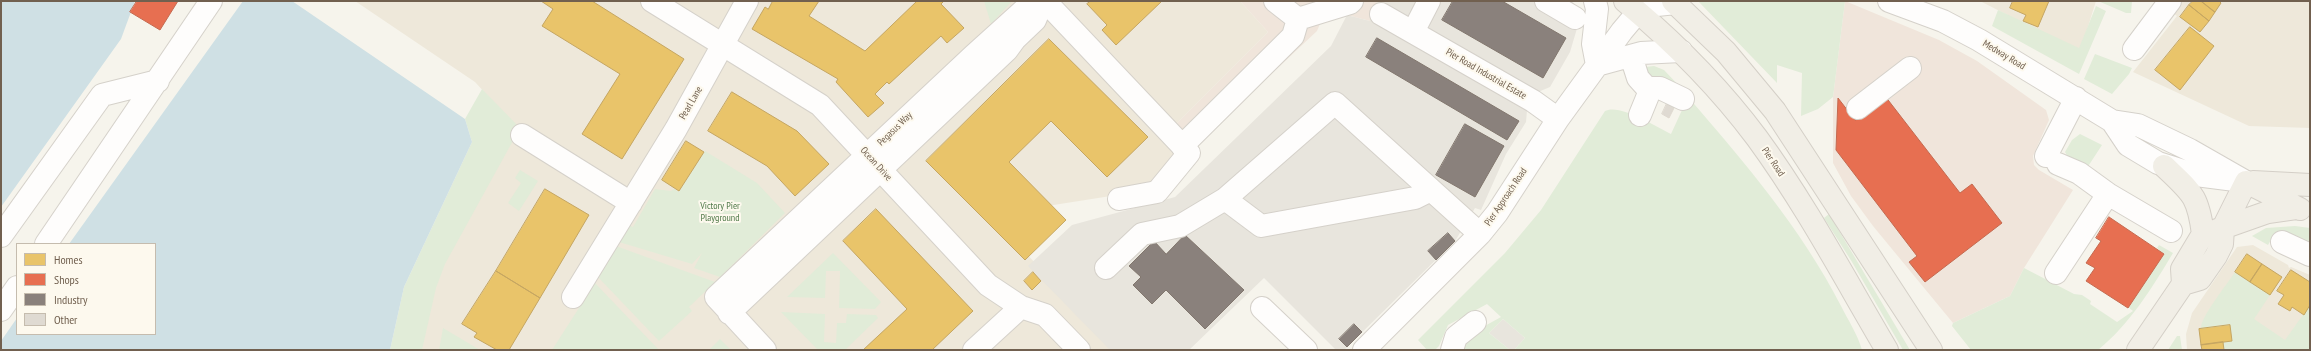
<!DOCTYPE html>
<html>
<head>
<meta charset="utf-8">
<style>
  body { margin:0 }
  #map { position:relative; width:2311px; height:351px; overflow:hidden; background:#f6f4ec; font-family:"PT Sans Narrow",sans-serif }
  canvas { display:block }
  .frame { position:absolute; inset:0; border:2px solid #71604f; pointer-events:none }
  .legend { position:absolute; left:16px; top:243px; width:140px; height:92px; box-sizing:border-box; background:#fdf9ee; border:1px solid #c5bcae; margin:0; padding:5px 7px; list-style:none; font-size:12px; color:#71604f }
  .legend li { display:flex; align-items:center; gap:8px; height:20px }
  .legend b { width:20px; border:1px solid #c5bcae }
</style>
</head>
<body>
<div id="map">
<canvas width="2311" height="351"></canvas>
<div class="frame"></div>
<ul class="legend">
<li><b style="height:11px;background:#e9c46a"></b>Homes</li>
<li><b style="height:11px;background:#e76f51"></b>Shops</li>
<li><b style="height:11px;background:#8a817c"></b>Industry</li>
<li><b style="height:11px;background:#dfdad2"></b>Other</li>
</ul>
</div>
<script>
const g = document.querySelector('canvas').getContext('2d');
g.lineJoin = 'round';
function fill(path, color) { g.fillStyle = color; g.fill(path, 'evenodd'); }
function trace(path, color, width, dash) { g.strokeStyle = color; g.lineWidth = width; g.lineCap = dash ? 'butt' : 'round'; g.setLineDash(dash || []); g.stroke(path); }
function drawText(font, color, halo, rows, align = 'center') {
  g.font = font + ' "PT Sans Narrow",sans-serif'; g.lineWidth = 4; g.setLineDash([]); g.textBaseline = 'middle'; g.strokeStyle = halo; g.fillStyle = color; for (const [text, x, y, turn = 0] of rows) {
    g.save(); g.translate(x, y); g.rotate((+turn || 0) * Math.PI / 180); g.textAlign = isNaN(turn) ? turn : align; if (halo) g.strokeText(text, 0, 0); g.fillText(text, 0, 0); g.restore();
  }
}
fill(new Path2D(`
  M355,1H1240L1268,32L1175,125L1201,140L1168,187L990,215L1117,350H397L513,123L475,82Z
  M1980,1H2096L2080,52Z
  M2157,1H2310V128L2249,126L2133,72L2177,16Z
  M2253,245L2288,265L2289,268L2291,267L2310,275V350H2187L2186,334L2192,313L2237,247Z`), '#eee8da');
fill(new Path2D(`
  M1240,1H1378L1370,21L1347,15L1322,19L1317,31L1201,140L1175,125L1268,32Z
  M1845,1L1939,40L1977,61L2046,110L2049,120L2033,156L2034,165L2039,170L2073,190L2024,268L2010,296L1953,323L1873,226L1851,196L1833,163V97Z`), '#f0e5db');
fill(new Path2D(`
  M1378,1H1572L1576,6L1578,12V25L1570,52L1550,87L1538,92L1527,110L1526,122L1506,154L1481,210L1475,208L1455,241L1344,350H1336L1264,278L1189,350H1110L1028,266L1072,225L1175,197L1331,46L1347,15L1370,21Z
  M1503,319L1525,338L1514,350H1510L1489,333Z`), '#e8e5dd');
fill(new Path2D(`
  M984,1H1012L991,24Z
  M1698,1H1845L1833,97L1818,109L1801,116L1802,73L1777,65V83Z
  M2098,1H2132L2131,13H2126Z
  M2096,6L2106,11L2079,74L1992,26L1998,10L2079,48Z
  M2095,54L2132,68L2129,74L2112,94L2084,79Z
  M1654,66L1664,70L1684,91L1646,75L1645,67Z
  M482,89L520,128L445,264L436,288L422,350H390L404,287L472,142L465,119Z
  M1688,97C1745,163 1801,228 1841,306C1848,320 1858,335 1862,350H1514L1525,338L1503,319L1489,333L1510,350H1459L1463,338L1501,317L1487,304L1448,325L1439,346L1435,350H1427L1418,340L1505,253L1541,210L1605,111C1619,103 1657,127 1671,134Z
  M2080,134L2102,145L2087,168L2068,157L2065,152L2072,140Z
  M705,151L757,183L785,213L720,277L694,268L702,253L692,264L619,242L628,225L633,227L655,189L671,191L674,189L679,192Z
  M520,170L538,181L519,211L508,203L521,183L515,178Z
  M1829,214L1910,350H1903L1852,262L1824,218Z
  M2295,226L2310,228V247L2275,233L2268,245L2252,236L2266,228Z
  M2159,245L2173,253C2152,288 2130,324 2098,350H1971L1952,326L1953,323L2010,296L2024,268L2074,294L2082,295L2091,301L2090,304L2117,322L2133,311L2128,307L2164,254L2157,248Z
  M616,246L715,282L689,307L692,311L659,341L598,277Z
  M833,253L881,302L875,309L839,308L840,271H826L825,298L787,297Z
  M2235,272L2270,295L2254,319L2285,340L2310,305V350H2224L2223,342L2232,341L2230,325L2201,329C2199,319 2228,283 2235,272Z
  M595,283L659,350H552Z
  M781,312L825,314L824,342L836,343L837,323H846L847,314L876,315L878,318L845,350H818Z
  M443,328L480,350H439Z
  M2177,336H2180L2182,350H2168Z
  M720,339L731,350H709Z`), '#e1ecd8');
fill(new Path2D(`
  M1,1H135L121,39L1,207Z
  M243,1H292L465,119L472,142L404,287L390,350H1V341L17,318V334H155V244H69Z`), '#cfe0e4');
const homes = new Path2D(`
  M592,1L684,59L622,159L582,134L620,74L542,26L553,9L541,1Z
  M773,1H819L809,16L865,51L917,1H944L941,4L964,28L947,43L941,36L889,84L887,82L875,94L884,103L868,117L836,82L838,79L752,29L765,7L768,9Z
  M1091,1H1162L1116,45L1102,30L1107,25L1087,4Z
  M2013,1H2049L2038,27L2023,21L2026,15L2010,8Z
  M2193,1H2201L2215,12L2209,21L2189,5Z
  M2201,1H2219L2221,3L2215,12Z
  M2189,5L2209,21L2200,32L2180,17Z
  M2190,27L2214,46L2180,90L2155,70Z
  M1049,39L1148,137L1107,177L1051,121L1009,162L1066,220L1025,260L926,161Z
  M732,92L797,131L829,164L795,196L767,166L708,131Z
  M686,141L704,152L679,191L662,180Z
  M545,189L589,215L540,298L496,271Z
  M876,209L973,311L932,350H863L907,309L843,241Z
  M2247,254L2262,264L2250,282L2235,272Z
  M2262,264L2282,277L2270,295L2250,282Z
  M2291,270L2310,282V305L2304,315L2292,307L2290,311L2278,304L2284,295L2277,291Z
  M496,271L540,298L509,350H497L474,337L477,333L462,324Z
  M1033,272L1041,281L1032,290L1024,281Z
  M2230,325L2232,341L2201,345L2199,329Z
  M2223,342L2224,350H2202L2201,345Z`);
fill(homes, '#e9c46a');
trace(homes, '#c5a662', 1);
const shops = new Path2D(`
  M137,1H178L160,30L130,12Z
  M1885,96L1960,193L1972,184L2002,223L1925,282L1909,262L1917,256L1836,150L1838,98L1855,120Z
  M2109,217L2164,254L2128,308L2086,281L2095,268L2086,263L2101,241L2096,238Z`);
fill(shops, '#e76f51');
trace(shops, '#c46a50', 1);
const industry = new Path2D(`
  M1453,1H1502L1566,38L1543,78L1442,20Z
  M1377,38L1519,121L1507,140L1366,57Z
  M1465,124L1504,146L1475,197L1436,175Z
  M1448,233L1455,241L1436,260L1428,251Z
  M1185,235L1244,290L1205,329L1166,290L1152,304L1133,285L1141,277L1129,266L1154,241L1166,254Z
  M1354,324L1362,332L1347,347L1339,339Z`);
fill(industry, '#8a817c');
trace(industry, '#82776e', 1);
const building = new Path2D(`
  M1669,99L1677,102L1669,118L1662,114Z`);
fill(building, '#dfdad2');
trace(building, '#ded8cf', 1);
const minor = new Path2D(`
  M652,1L820,105L988,285L1021,307L1045,315L1079,350
  M1045,1L1189,153L1157,192L1119,199
  M1546,1L1575,18
  M1595,1L1597,9L1593,44L1597,65
  M1889,1L1943,21L1979,40L2112,121L2138,125L2190,150L2246,182
  M1381,14L1533,101L1558,119
  M1298,19L1350,3L1352,1
  M1413,32L1429,1
  M2134,49L2170,1
  M1631,56L1638,78L1647,88L1649,93L1640,115
  M1597,65L1641,53L1681,51
  M1647,88H1660L1683,99
  M1858,108L1910,68
  M2112,121L2128,145L2158,163L2196,175L2235,180
  M522,135L631,203
  M1182,146L1293,36L1298,19L1275,1
  M2046,156L2076,98
  M1431,190L1415,198L1261,226L1225,199L1335,103L1480,234
  M2108,194L2171,231
  M1,236L102,95L158,81
  M2282,242L2310,255
  M46,244L211,1
  M1106,268L1142,234L1180,226L1225,199
  M2056,273L2108,194L2079,173L2058,164
  M573,297L676,129L747,1
  M1262,308L1306,350
  M1,310L17,287
  M729,313L1007,50L1015,39L1035,20L1043,1
  M765,350L716,297L974,55L1024,10L1040,1
  M974,350L1021,307
  M1364,350L1480,234L1497,213L1558,119L1622,31L1638,12L1647,6L1676,3
  M1452,350L1456,337L1475,322`);
const major = new Path2D(`
  M1625,1C1674,42 1719,87 1757,138C1806,205 1845,279 1887,350
  M1673,1L1726,52L1775,111L1931,350
  M2246,182L2300,209
  M2253,182L2310,185
  M2217,230L2268,212L2296,208
  M2183,284L2200,279L2216,256L2222,244L2223,228L2246,182
  M2138,350L2183,284L2182,269L2203,234C2198,195 2192,193 2164,166`);
trace(minor, '#d5d1ca', 24);
trace(major, '#d4cfc7', 24);
trace(minor, '#fefdfc', 22);
trace(major, '#f1eee6', 22);
drawText('10px', '#71604f', '#fdf9ee', [
  ["Medway Road",2004,55,31],
  ["Pier Road Industrial Estate",1486,74,30],
  ["Pearl Lane",691,103,-60],
  ["Pegasus Way",895,129,-44],
  ["Pier Road",1773,162,56],
  ["Ocean Drive",876,164,48],
  ["Pier Approach Road",1506,197,-56]
]);
drawText('10px', '#527b4b', '#fdf9ee', [
  ["Victory Pier",720,206],
  ["Playground",720,218]
]);
</script>
</body>
</html>
